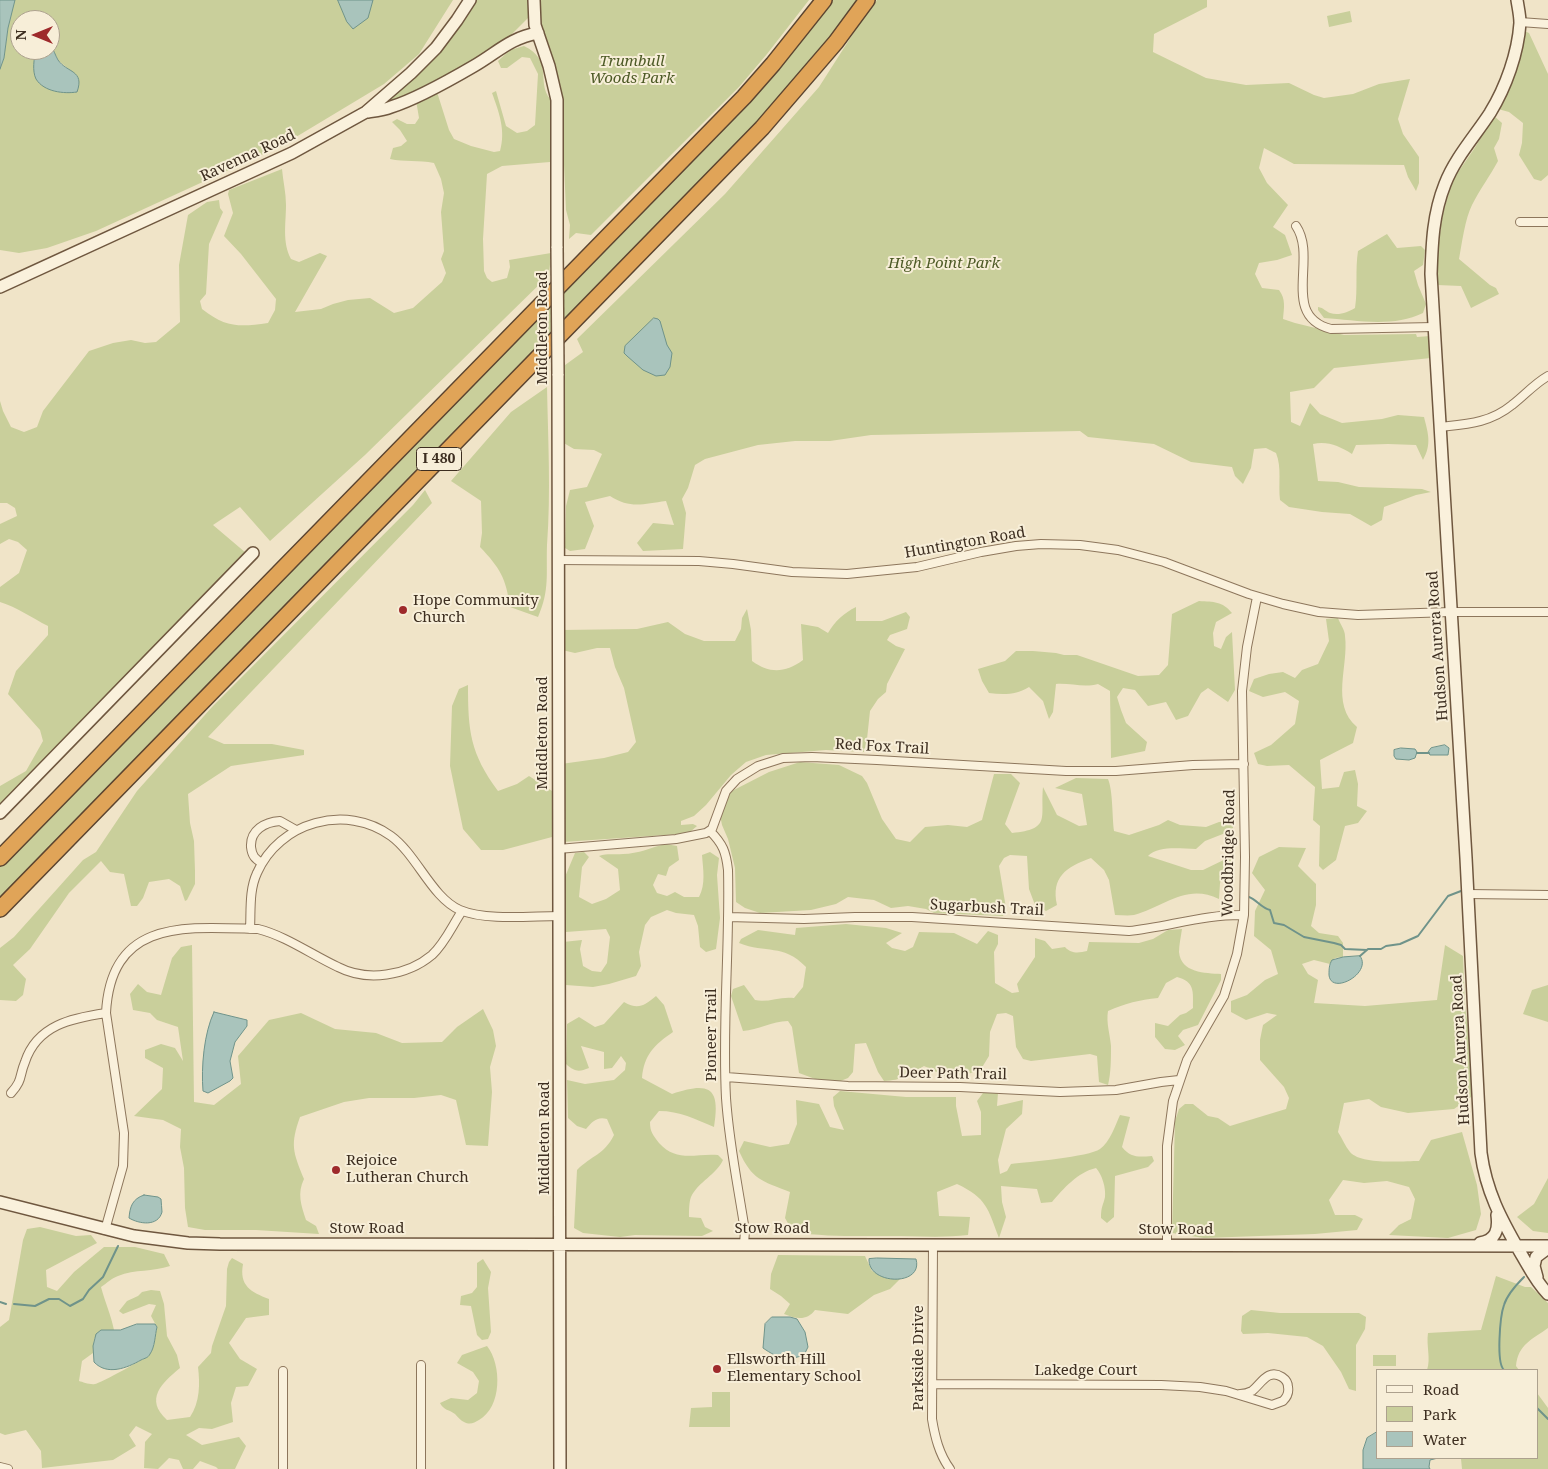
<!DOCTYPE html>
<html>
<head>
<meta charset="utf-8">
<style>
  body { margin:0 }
  #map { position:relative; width:1548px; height:1469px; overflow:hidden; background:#f0e4c8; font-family:"Noto Serif",serif }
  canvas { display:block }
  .legend { position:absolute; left:1376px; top:1369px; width:162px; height:90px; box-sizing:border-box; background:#f7eed8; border:1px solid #ada18e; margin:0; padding:6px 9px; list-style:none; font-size:15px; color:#3d2e20 }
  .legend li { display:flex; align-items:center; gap:10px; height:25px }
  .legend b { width:25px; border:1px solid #ada18e }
  .north { position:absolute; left:10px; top:10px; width:50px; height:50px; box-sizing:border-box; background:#f7eed8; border:1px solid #ada18e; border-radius:50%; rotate:270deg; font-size:14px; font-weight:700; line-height:20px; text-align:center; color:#3d2e20 }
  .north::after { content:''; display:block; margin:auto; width:18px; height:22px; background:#9e2a2b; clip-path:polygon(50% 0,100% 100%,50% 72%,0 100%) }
</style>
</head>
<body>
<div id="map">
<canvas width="1548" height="1469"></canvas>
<ul class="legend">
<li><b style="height:6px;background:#faf1dc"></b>Road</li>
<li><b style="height:14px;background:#c9cf9b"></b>Park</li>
<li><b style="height:14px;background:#a9c4bc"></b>Water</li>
</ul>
<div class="north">N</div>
</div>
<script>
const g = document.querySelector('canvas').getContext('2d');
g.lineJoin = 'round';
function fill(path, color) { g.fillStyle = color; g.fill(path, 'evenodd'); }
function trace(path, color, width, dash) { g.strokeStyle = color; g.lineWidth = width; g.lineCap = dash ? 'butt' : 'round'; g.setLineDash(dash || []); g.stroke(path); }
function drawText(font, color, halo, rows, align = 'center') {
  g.font = font + ' "Noto Serif",serif'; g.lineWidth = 4; g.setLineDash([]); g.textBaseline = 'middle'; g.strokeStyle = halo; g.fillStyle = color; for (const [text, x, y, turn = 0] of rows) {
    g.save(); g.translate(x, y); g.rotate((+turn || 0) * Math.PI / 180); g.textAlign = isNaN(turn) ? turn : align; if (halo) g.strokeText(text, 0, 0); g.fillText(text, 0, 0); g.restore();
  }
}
fill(new Path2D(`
  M15,0H453L419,54L384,84L281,146L96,231L47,248L19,253L0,250V69L4,58L8,28ZM20,20H50V46L59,61L78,77L65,93C37,86 31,80 36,50H20Z
  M475,0H530L529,17L509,37L473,63L394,103L391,100L392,97C426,68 449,36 475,0Z
  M541,0H809L767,54L739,87L591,235L576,233L569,239L570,225L566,210L561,97L541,28Z
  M831,0H859L815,59L719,164L563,325V291Z
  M877,0H1207V7L1154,34L1153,52L1206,78L1246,85L1289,83L1314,95L1324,98L1353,94L1379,84L1410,79L1398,119L1403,134L1419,157V183L1416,191L1408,177L1404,165L1294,164L1264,148L1259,168L1267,183L1288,205L1273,227L1285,235L1292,255L1277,260L1259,263L1255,274L1262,288L1279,290C1286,299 1284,308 1283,319L1295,323L1344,335L1416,334L1417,337L1430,336L1431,358L1334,368L1314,388L1290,392L1291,422L1300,426L1310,403L1320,414L1342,423L1382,419L1398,415L1424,417C1428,433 1432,444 1423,460L1416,445L1388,444L1356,445L1352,454C1339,446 1328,441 1313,444L1318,481L1338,482L1359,487L1422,489L1431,492L1416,495L1384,507L1382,520L1371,526L1350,514L1322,512L1289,507L1280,500C1278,485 1282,467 1276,453L1266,448L1254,449L1251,468L1243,484L1235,476L1232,467L1191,462L1154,444L1088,437L1080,431L871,435L830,441H795L758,445L705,459L695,465L688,488L682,499L686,513L683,549L643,551L637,543L653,523L674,525L666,501C643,504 630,509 610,496L585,502L594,526L585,549L570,551L565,548L566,506L570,490L587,487L602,454L594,450L574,449L562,442L561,368L583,352L577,339L725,194L819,87L858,26Z
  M1350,11L1352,22L1329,27L1327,16Z
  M1522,30L1529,33L1548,74V175L1541,181L1534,179L1519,155L1522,143L1523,123L1509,112L1498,109C1511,87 1521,56 1522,30Z
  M524,46C554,61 536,81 550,99V162L502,166L487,174L483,239L484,271L487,278L492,282L507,278L510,267L509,260L551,253L549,275L365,455L270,541L240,507L213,525L246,553L0,807V786L26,771L43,741L40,730L8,694L16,671L48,635V626C32,618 17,607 0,602V587L19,573L27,550L18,542L9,539L0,544V524L17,516L15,508L7,503H0V401L3,411L11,427L24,432L37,427L43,411L89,351L113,343L131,340L145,343L156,342L180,322L179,265L188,215L207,202L219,200L220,208L223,212L209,244L206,294L200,301L202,309C226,328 240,327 268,323L275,310L276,299L241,254L224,236L233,213L228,194L229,190L282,169C283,181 286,193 286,205C286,223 282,242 291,259L299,262L320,253L327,256L295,312L321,309L333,304L348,300L370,298L394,313L413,308L442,282L446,273L441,259L444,251L441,212L444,193L441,179L434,163C419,160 404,162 390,159L393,148L401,146L407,141L400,130L392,122L397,119L407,124H415L419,118L416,100L437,92L449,130L454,139L471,146L494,152L500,151C506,131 499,112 492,93L496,91L506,126L517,133L527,131L535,125L538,74L530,58L522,57L507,68H501L498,61L510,50Z
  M1494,116L1502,123L1499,139L1494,148L1498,161C1490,176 1480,189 1472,205C1465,219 1462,243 1459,259L1490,285L1496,288L1499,294L1471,308L1461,286L1437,285L1436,265L1442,218L1452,181L1474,149Z
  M1387,234L1397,248L1421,246L1425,250L1423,265L1414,271L1418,285L1426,304L1423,313C1393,328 1355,320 1324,318L1318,310V307C1324,308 1325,311 1330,313C1339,316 1348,312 1355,308C1358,289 1355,270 1358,251Z
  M552,302V335L0,901V866Z
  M547,387C548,439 551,493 547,545C546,573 550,590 538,617L510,607C506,578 500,568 480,547L482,533L481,501L451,481L511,412Z
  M425,490L432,503L208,737L224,744H272L304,750V755L231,766L188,794L190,823L194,841L195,871V884L187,900L185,901L180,886L169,879L149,882L143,898L137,906H131L124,874L110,872L101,861L69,893L30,949L13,965L26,979L23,995L16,1001L0,1000V948L14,937L83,860L96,852L137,791L212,707L413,505Z
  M1199,601C1214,602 1222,601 1232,613L1216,622L1213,633L1214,646L1221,649L1226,637L1232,632L1235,690L1228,702L1208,688L1201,693L1188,716L1176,720L1166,702L1148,706L1135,690L1123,688L1117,697L1121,710L1126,723L1147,742L1145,751L1111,758L1110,691L1098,684C1084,688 1071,683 1056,684L1053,712L1049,719L1043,701L1029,687C1017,695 1003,695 989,693L982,681L978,669L1005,661L1016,651H1033L1056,653L1064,655H1077L1138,676L1159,675L1168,665L1172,614Z
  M856,607V621H882L906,612L910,617L907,629L890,635L887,640L896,646L905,649L887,684L886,692L878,699L870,711L867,739L864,752L826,750L766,755L746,762L731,775L706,805L694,816L681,821V825L693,824L697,826L690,832L680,834L563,842L561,764L604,758L628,752L636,742L624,688L615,667L610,648H597L575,653L562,650V630L637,629L668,622L685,634L704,641H735L741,629L742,618L747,609L751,630L752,661C770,674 785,673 803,660L801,624L818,627L828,633C835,621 844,613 856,607Z
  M1338,618C1340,624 1345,630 1345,636C1349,666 1330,704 1357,727L1353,743L1320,760L1322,789L1339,787L1344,772L1355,770L1358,784L1357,806L1367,811L1358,823L1345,826L1336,860L1323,870L1319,866L1320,826L1313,820L1315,787L1289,765L1267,766L1258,764L1254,753L1271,745L1295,724L1299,701L1285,692L1263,697L1249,691L1254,679L1269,674L1283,672L1295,678L1302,670L1318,664L1329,641L1326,619Z
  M468,685C468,731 470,753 498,791L517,784L529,776L552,791V837L503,850H481L463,829L450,766L452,706L459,689Z
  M800,762L839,765L862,776L867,783L882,819L896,839L910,842L925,827L948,825L967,827L982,820L994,774H1011L1020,783L1005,824L1012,833C1052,829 1040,818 1043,787L1057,815L1079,826L1087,825L1082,794L1055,788L1076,778L1108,779C1113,791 1112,816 1114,831L1129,835L1159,825L1168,820L1180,825L1206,827L1219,822L1233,821V830L1205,841L1196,849C1181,849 1159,845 1148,856L1191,870H1203L1234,855L1220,883L1219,899C1186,883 1164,907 1134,915C1128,916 1121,915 1115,915L1109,880L1104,870L1091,858C1066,867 1051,877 1057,905L1046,911L1035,905L1029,889L1027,856L1010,855L1004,858L999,866L1006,908L1003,916L934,913L926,909L908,906L891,908L874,900L848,897L836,904L811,910L760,913L745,908L736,902L735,868L728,839L722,825L720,815L730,792L769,772Z
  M666,844L677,846L679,860L669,867L666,876L658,874L653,885L657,893L667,896L675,892L684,897H699C706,884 703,869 702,855L710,852L719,858L717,875L720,918L716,949L706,952L700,947L698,926L694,915L676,913L667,910L651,917L645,925L639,952L641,966L636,976L609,984L593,987L566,985L563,942L582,940L580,949L583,966L592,971L601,972L607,963L610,937L606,929L566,932L564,927L562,884L575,853L584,852L589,857L582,867L579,897L592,904L606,899L620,890L618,869L599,856C608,853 614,855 623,854C638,854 652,847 666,844Z
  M1279,847L1306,848L1298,866L1316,884V905L1311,926L1319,933L1338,936L1343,943V957L1335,958L1330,964L1314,960L1302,964L1308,974L1318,980L1314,1003L1365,1006L1437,1000L1445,945L1463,956L1465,1006L1471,1047V1097L1454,1109L1408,1113L1381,1107L1369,1099L1344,1103L1338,1132C1342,1138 1345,1146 1350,1152C1361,1165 1403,1161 1419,1161L1431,1140L1462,1132L1477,1185L1481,1214L1476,1230L1448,1238L1389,1235L1399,1225L1411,1219L1415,1199L1409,1187L1387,1181L1364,1183L1343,1180L1329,1200L1335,1215H1355L1363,1219L1357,1230L1315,1234L1204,1238L1172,1233L1175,1121L1179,1109L1185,1104H1193L1208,1116L1218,1118L1230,1126L1286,1109L1289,1098L1284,1087L1260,1060V1040L1263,1025L1277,1015L1267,1013L1246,1020L1231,1012V1001L1247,995L1265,980L1278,974L1271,950L1254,936L1255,911L1265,890L1252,873L1259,857Z
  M846,924L886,928L902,933L886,943L892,948L905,951L913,947L919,932L954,933L977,944L988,931L998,935V944L994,952L995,983L1012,993L1019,992L1017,984L1035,957V938L1045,941L1052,949L1065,947C1071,954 1079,953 1087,951L1089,942L1139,943L1153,939L1168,930L1182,929C1181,936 1179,945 1179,952C1181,973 1205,973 1221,974V980L1198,1025L1183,1030L1178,1036L1185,1045L1175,1050L1165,1049L1155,1037V1023L1168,1026L1180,1015L1186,1013L1193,1008C1193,991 1195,982 1177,977L1166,983L1158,998C1139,1000 1126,1003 1108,1011C1106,1023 1110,1034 1111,1046C1111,1059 1111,1073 1108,1085L1099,1082L1097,1056L1090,1054L1031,1061L1023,1059L1016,1047L1013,1016L1006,1013L997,1014L990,1032L989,1056L981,1069L958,1078L945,1076L924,1066C908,1076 902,1080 884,1081L878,1072L866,1043L855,1044L853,1072L848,1078L838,1082L826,1083L799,1073L792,1027L788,1021C772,1021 758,1030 743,1031L731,996L733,989L744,985L755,1000C768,1003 780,996 794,998L803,987L806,967C783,943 766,954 739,943L741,939L758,930L795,935L796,928Z
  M192,945L194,1102L214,1105L241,1084L238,1056L269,1020L301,1013L335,1029L376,1033L402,1043L442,1042L457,1027L483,1009L493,1030L496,1046L490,1067L492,1092L488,1146L466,1145L456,1100L441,1095L414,1098H369L344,1102L300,1117C290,1145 293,1152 304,1179C297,1193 301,1205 306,1220L316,1226L319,1234L256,1230H205L188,1227L185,1208L184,1168L180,1147L181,1129L163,1120L134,1116L162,1089L163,1068L145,1058V1050L161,1044L175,1048L183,1061L178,1027L157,1020L150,1013L133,1010L130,994L138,984L147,992L161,995L172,958L181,947Z
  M1548,985V1022L1523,1014L1532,990Z
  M656,996L664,1005L673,1032C654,1045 644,1055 642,1078L672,1094C708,1082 721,1086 714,1127C695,1119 680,1111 659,1111L650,1122C650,1132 653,1135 659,1143C677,1163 696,1153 718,1155L723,1160C717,1174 698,1182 691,1197C689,1202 689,1211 689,1217L701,1218L705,1227L713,1231L702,1236L635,1235L620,1237L583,1233L574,1228L577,1170C592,1155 604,1155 614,1135L607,1119C597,1116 592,1122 586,1129L577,1126L568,1118L567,1080L585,1084L614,1080L625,1070L626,1063L621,1056L612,1068L604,1069V1052L581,1046L589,1068C579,1072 575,1072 566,1064L567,1024L579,1017L595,1027L604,1024L624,1002C638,1010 644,1006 656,996Z
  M840,1091L906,1097H956V1106L962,1136L981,1135V1112L977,1101L983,1093H998L997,1106L1023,1100L1022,1114L1006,1129L998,1160L1000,1174L1007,1171L1011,1164C1028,1162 1089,1157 1100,1149C1110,1142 1115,1126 1120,1115L1130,1117L1122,1147C1131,1158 1138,1157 1152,1156L1154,1161L1148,1167L1115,1176L1114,1217L1107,1223L1101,1218C1101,1206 1103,1206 1105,1197C1106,1187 1102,1175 1096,1168C1078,1172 1063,1189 1052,1202L1041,1203L1037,1189L1001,1186L1002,1202L1006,1217L999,1238C988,1209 987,1198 957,1184L937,1192L939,1216L970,1217L968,1235C943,1238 916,1236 890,1236C858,1236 825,1237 793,1232L785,1218L790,1192C762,1181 752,1180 739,1151L744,1141L770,1147L789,1144L797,1124L796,1100L819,1104L830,1127L844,1130L834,1106L833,1097Z
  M1548,1178V1233L1533,1231L1517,1217L1534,1204Z
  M40,1227L76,1236L91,1235L97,1243L46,1270L47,1287L57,1291L74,1272L104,1247H135L164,1254L170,1266C153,1272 135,1269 118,1276C112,1278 107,1283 101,1287C105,1302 111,1315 114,1330H101L94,1339L93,1353L82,1361L79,1381C83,1382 90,1385 95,1384C99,1384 148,1357 150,1354C155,1347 155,1335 157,1327L151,1316L156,1305L149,1304L123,1314L119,1311L127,1301L138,1296L142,1292L151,1290L160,1291L164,1304L167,1336L177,1355L180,1368C162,1383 144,1399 167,1420L190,1417C200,1402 200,1384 198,1367L211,1353L212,1346L226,1306L227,1269L229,1262L232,1258L243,1264C239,1286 251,1292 269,1299V1315L246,1318L229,1343L240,1359L257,1369L248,1386L236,1387L231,1403L233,1422L212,1429L199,1428L186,1435L202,1445L239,1437L246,1446L235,1469H218L216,1467L200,1461L193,1469H183L179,1460L169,1458L158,1469L144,1468L145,1442L152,1434L136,1426L129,1435L136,1446L113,1460L42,1468L41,1451L26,1430L5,1435L0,1433V1327L9,1320L23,1240L27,1229Z
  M778,1255L865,1256L872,1271L896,1279L901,1278L890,1289L874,1295L848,1314L815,1310C807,1321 796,1319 784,1314L790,1304L781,1296L770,1289L771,1274Z
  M483,1259L491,1272L488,1288L491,1332L488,1339L482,1340L477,1335L471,1306L460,1305L461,1296L472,1293L477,1287V1263Z
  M1496,1276L1525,1287H1531L1548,1303V1328C1533,1339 1518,1344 1516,1366L1519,1370H1427C1431,1358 1426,1346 1428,1333L1481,1330Z
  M1251,1310L1280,1313H1359L1366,1317L1365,1329L1356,1345V1391L1349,1389L1341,1372L1323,1346L1307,1337L1268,1333L1243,1334L1241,1331L1242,1316Z
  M487,1346C502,1365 502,1407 479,1420C474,1423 470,1425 464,1422C461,1421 458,1417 455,1414C450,1410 443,1410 440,1403L451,1398L468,1400L477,1393L479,1381L473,1372L457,1363L462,1355Z
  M1373,1355H1396V1366H1373Z
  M712,1392H730V1427H689L691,1408L712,1407Z
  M1537,1393L1548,1408V1469H1462L1461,1459L1463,1458H1537Z`), '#c9cf9b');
const water = new Path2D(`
  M0,0H15L8,28L4,58L0,69Z
  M338,0H373L368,18L353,29L347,22Z
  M50,46C54,49 55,55 58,60C67,73 85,70 77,92C64,94 44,92 36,79C32,71 34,58 36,50H50Z
  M654,318L658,319L660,321L667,345L672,353L670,367L665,375L656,376L643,370L627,356L624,353L625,346Z
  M1445,745L1449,748L1448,755H1430L1428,752L1431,748Z
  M1401,748L1415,749L1417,752L1415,758L1409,760L1396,759L1394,756V750Z
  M1360,956C1373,973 1331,996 1329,975C1329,969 1329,965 1332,960L1343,957Z
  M214,1012L247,1020V1026L235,1042L230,1061L233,1078L230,1081L208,1093L203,1091C201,1067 204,1033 214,1012Z
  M144,1195L158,1197L161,1199C161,1203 162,1208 162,1212C158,1227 139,1224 129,1218C130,1207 132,1199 144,1195Z
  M877,1258L916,1259C924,1287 867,1285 869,1259Z
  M772,1317H790L797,1319L805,1332L808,1347L804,1355C787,1361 779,1359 763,1348L765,1324Z
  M137,1324H155L157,1327C155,1335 155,1347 150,1354C148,1358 145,1358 141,1360C127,1368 107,1376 94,1362L93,1346L96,1334L101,1330H120Z
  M1377,1432V1458H1438L1430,1460L1429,1467L1430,1469H1363V1450L1367,1438Z`);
fill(water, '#a9c4bc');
trace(water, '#6f938a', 1);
trace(new Path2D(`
  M1417,753H1429
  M1249,897C1257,900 1261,908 1270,910L1274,923L1284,925L1304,937L1334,943L1341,945L1345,949L1367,950
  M1360,956L1368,949H1381L1386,946L1400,944L1418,936L1448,896L1461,891
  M0,1302L6,1304
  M14,1304L35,1306L49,1299H59L70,1306L83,1299L89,1290L103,1277L118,1246
  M1504,1370C1496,1363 1500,1316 1504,1305C1507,1295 1517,1284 1524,1277
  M1537,1408L1548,1419`), '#6f938a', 2);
const street = new Path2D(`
  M1520,22L1548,24
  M1520,222H1548
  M1296,226C1318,258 1280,316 1331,329L1434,327
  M1440,427C1467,424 1490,423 1512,405C1525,395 1534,384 1548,376
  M558,560L699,561L733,564L792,572L847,574L917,567L981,552L1016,546L1041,544L1080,545L1118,550L1164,562L1249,594L1283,604L1319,612L1358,615L1451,612H1548
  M710,831C723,844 726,852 728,870C730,946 722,1022 726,1098C729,1143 738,1186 745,1231L744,1244
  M558,849L676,839L706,833L712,829L726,791L737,779L758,766L783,758L812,757L877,760L1066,771H1116L1193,765L1244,764
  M262,863C255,859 252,856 251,847C250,830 265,822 280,821L296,830
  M1468,894L1548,895
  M728,917L804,919L855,917H912L1129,931C1167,927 1206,914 1244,915
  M250,929C251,910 249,890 257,873C279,822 346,803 391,836C417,855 432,898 460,910C486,921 531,916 558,916
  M726,1077L848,1086L960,1087L1060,1092L1116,1090L1161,1082L1179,1080
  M11,1093C23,1080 19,1076 25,1062C37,1025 72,1018 106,1013
  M105,1230L123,1166L124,1133L106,1013C111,918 186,927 258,929C286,936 312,955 338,967C367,982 407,976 432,955C445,943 452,926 462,911
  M933,1244L932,1419C935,1437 939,1454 950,1469
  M1167,1245V1146L1173,1101L1187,1060L1224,996L1237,954L1244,915L1245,857L1242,691L1247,647L1257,597
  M421,1365V1469
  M283,1371V1469
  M932,1384L1161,1385L1200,1387L1226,1391L1272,1405L1283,1401C1287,1397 1289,1392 1288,1387C1288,1382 1285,1379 1282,1377C1268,1368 1261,1384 1252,1391C1248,1393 1244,1394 1240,1394
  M0,1467L8,1469`);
const secondary = new Path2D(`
  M534,0L535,25L549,66L557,100V248
  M1517,0C1518,7 1520,15 1520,23C1518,53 1506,87 1490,113C1475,136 1455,158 1445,184C1433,214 1432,243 1431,274L1466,858L1481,1153C1486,1191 1501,1219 1520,1252C1529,1267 1536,1282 1548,1294
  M368,112C375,111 384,110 391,107C417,99 450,80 474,66C498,52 510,38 538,33
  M0,287L292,153L366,112L411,73L436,48L457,20L470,0
  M558,374L560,1469
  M0,813L253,553
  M0,1202L134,1236L188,1243L220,1244L1548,1246
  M1480,1243C1496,1240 1499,1230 1497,1215
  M1537,1277L1534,1266L1536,1257L1548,1248`);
const highway = new Path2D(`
  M0,858L744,97L773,64L824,0
  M0,909L762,128L836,42L867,0`);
trace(street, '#8d765c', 10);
trace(secondary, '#6f573f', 14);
trace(highway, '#5b4430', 18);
trace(street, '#faf1dc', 8);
trace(secondary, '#faf1dc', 11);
trace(highway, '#e0a458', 15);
const secondaryBridge = new Path2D(`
  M557,248L558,374`);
trace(secondaryBridge, '#6f573f', 14, []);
trace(secondaryBridge, '#faf1dc', 11);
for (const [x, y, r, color] of [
  [403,610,5,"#9e2a2b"],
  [336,1170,5,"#9e2a2b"],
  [717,1369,5,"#9e2a2b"]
]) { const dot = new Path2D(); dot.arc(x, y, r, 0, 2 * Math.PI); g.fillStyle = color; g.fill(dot); trace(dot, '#f7eed8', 2); }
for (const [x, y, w] of [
  [439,459,45]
]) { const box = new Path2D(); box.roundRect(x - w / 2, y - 11.5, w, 23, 4); g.fillStyle = '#f7eed8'; g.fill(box); trace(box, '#3d2e20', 1); }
drawText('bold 14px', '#3d2e20', null, [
  ["I 480",439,459]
]);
drawText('italic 15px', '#4d5a26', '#f7eed8', [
  ["Trumbull",632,62],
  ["Woods Park",632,79],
  ["High Point Park",944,264]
]);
drawText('15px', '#3d2e20', '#f7eed8', [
  ["Ravenna Road",248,156,-25],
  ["Middleton Road",543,328,-90],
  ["Huntington Road",965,543,-10],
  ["Hudson Aurora Road",1438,646,-94],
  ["Middleton Road",543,733,-90],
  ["Red Fox Trail",882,747,3],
  ["Woodbridge Road",1229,853,-89],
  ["Sugarbush Trail",987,908,3],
  ["Pioneer Trail",712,1035,-90],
  ["Hudson Aurora Road",1461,1050,-93],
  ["Deer Path Trail",953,1074,1],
  ["Middleton Road",545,1138,-90],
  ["Stow Road",367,1229],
  ["Stow Road",772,1229],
  ["Stow Road",1176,1230],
  ["Parkside Drive",919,1358,-90],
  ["Lakedge Court",1086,1371]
]);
drawText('15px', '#3d2e20', '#f7eed8', [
  ["Hope Community",413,601],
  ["Church",413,618],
  ["Rejoice",346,1161],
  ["Lutheran Church",346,1178],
  ["Ellsworth Hill",727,1360],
  ["Elementary School",727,1377]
], 'left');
</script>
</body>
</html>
